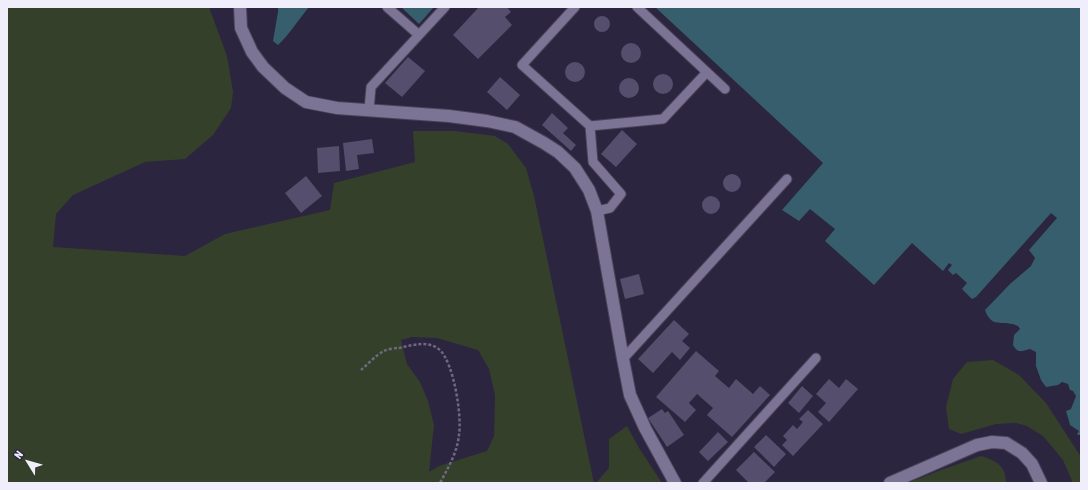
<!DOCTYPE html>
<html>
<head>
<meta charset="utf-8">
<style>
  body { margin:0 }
  #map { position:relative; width:1088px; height:490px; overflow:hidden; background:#2c253f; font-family:"Asap Condensed",sans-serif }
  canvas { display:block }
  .frame { position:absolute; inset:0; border:8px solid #f1eefc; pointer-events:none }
  .north { position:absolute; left:8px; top:442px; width:40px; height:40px; -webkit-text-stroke:3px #2c253f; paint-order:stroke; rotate:307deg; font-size:11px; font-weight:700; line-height:16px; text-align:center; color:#f1eefc }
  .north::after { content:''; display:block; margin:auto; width:14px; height:18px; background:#f1eefc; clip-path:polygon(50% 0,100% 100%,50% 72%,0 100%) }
</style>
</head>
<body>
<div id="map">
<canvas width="1088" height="490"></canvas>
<div class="frame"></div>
<div class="north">N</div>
</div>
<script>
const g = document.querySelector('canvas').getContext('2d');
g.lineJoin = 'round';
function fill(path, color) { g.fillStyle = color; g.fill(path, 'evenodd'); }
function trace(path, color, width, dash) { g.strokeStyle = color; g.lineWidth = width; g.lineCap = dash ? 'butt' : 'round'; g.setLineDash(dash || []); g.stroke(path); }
fill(new Path2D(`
  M7,7H209L227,56L233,92L231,108L213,135L185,159L145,162L73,195L56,214L53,247L185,256L225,234L330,210L334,183L415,162L413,131H455L495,136L508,144L526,168L534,196L594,483H7ZM412,337L437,338L478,350L489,369L495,395L494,436L487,451L439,466L429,472L434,425L428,401L420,382L407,364L401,340Z
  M993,360L1019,375L1046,403L1081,457V483H1073L1063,460L1043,436L1027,426L1016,423L996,424L961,434L949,429L946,407L953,379L967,362Z
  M627,426L639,448L662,483H596L609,468V439Z
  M981,456C996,461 1006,465 1006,483H908L941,470Z`), '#35402b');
fill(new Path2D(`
  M278,7H309C298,20 290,34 278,45L273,41L278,12Z
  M401,7H434L419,24Z
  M655,7H1081V435H1078L1077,434L1079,431L1070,425L1069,421L1066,411L1071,409L1076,396L1073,391L1070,390L1068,384L1062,382L1058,385L1046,387L1041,380L1036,366V352L1030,349C1021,351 1018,354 1013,345L1014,335L1020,329L1018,326C1004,319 992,330 985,310L1010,284L1031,266L1035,258L1029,250L1057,218L1051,213L976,297L972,299L962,289L967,283L956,273L953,275L948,270L952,265L949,263L943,271L912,243L874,285L825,241L835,229L810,209L799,221L782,210L823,163Z`), '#375e6c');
fill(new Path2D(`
  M479,7H507L511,12L505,17L512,25L478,59L453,35Z
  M594 24a8 8 0 1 1 16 0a8 8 0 1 1-16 0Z
  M621 53a10 10 0 1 1 20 0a10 10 0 1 1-20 0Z
  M408,57L425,71L402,97L385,83Z
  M565 72a10 10 0 1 1 20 0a10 10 0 1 1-20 0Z
  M653 84a10 10 0 1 1 20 0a10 10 0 1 1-20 0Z
  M500,77L520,95L507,110L487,92Z
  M619 88a10 10 0 1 1 20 0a10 10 0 1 1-20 0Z
  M552,113L568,128L563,133L576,145L571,151L542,125Z
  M622,130L637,144L616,167L601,154Z
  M372,139L374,153L357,155L359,169L346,171L343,143Z
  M339,146L340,171L318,173L317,148Z
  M723 183a9 9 0 1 1 18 0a9 9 0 1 1-18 0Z
  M306,176L322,196L301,213L285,193Z
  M702 205a9 9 0 1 1 18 0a9 9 0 1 1-18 0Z
  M639,274L644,294L625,299L620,279Z
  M674,320L689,334L682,341L690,348L680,360L672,352L653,373L638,359Z
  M696,351L719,371L715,376L729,388L736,379L753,394L760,386L770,395L732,437L707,415L713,408L697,394L689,403L696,410L685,422L656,397Z
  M829,379L839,388L846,379L858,389L829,422L818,412L826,403L816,394Z
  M802,386L813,396L799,413L788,403Z
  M662,409L665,413L668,411L684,435L667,447L648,418Z
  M808,410L823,424L793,456L782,445L787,440L783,436L793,425L797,429L803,422L799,419Z
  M718,432L728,442L708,461L699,452Z
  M766,435L786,454L774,467L754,447Z
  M754,452L775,472L764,483H749L736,470Z`), '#554e6c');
const service = new Path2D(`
  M387,7L419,35L445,7
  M575,7L522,65L590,126L593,162L621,194L610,208L597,211
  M637,7L725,89
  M369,110L371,87L419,35
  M590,126L663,119L707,72
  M623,359L787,179
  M703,483L816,358`);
const minor = new Path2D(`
  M240,7L241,28L252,52L263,67L285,88L306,102L337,108L449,116L487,121L515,127L544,143L558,152L575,168L589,190L597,211L623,359L630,395L645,428L675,483
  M890,483L977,445L992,442L1006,443L1022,453L1032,464L1041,483`);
trace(service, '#4a4359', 11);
trace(minor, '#4a4359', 14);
trace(new Path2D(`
  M361,370C367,365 377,354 384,351C388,349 395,348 399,348C413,345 428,340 440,350C454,364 462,416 459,435C457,453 448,468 440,483`), '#6f697f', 2.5, [3, 2]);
trace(service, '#7c7494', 9);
trace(minor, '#7c7494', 12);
</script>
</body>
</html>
